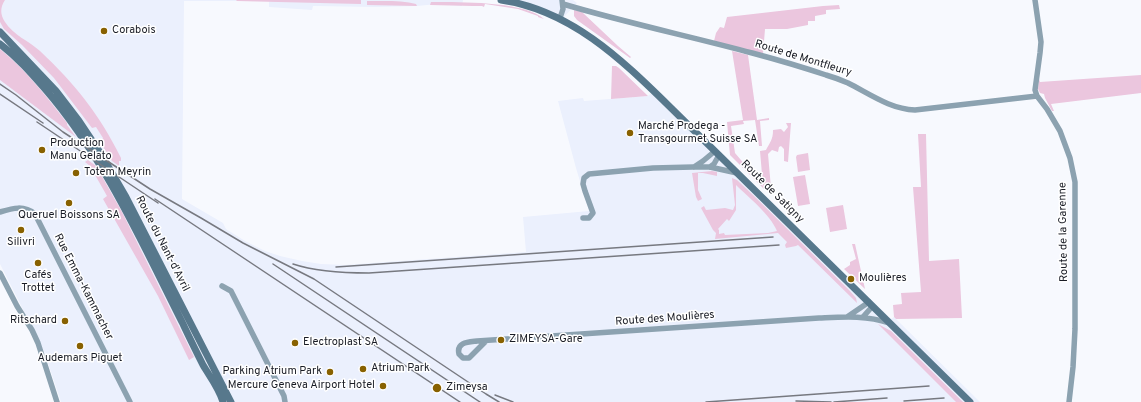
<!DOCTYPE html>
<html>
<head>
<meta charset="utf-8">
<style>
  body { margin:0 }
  canvas { display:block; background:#f7f9fe }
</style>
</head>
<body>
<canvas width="1141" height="402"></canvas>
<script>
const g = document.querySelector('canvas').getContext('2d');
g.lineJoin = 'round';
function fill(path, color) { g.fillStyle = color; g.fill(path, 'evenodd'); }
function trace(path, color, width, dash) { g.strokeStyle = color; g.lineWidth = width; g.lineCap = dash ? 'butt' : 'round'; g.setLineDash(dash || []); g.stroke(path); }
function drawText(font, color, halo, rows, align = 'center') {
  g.font = font + ' Overpass,sans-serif'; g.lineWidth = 3; g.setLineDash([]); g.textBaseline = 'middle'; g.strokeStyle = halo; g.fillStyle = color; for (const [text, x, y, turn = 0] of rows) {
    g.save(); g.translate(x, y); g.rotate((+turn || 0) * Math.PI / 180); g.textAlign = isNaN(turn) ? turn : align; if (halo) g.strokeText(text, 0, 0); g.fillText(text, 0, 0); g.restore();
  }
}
fill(new Path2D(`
  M0,0H463L462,6L437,4L417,6L375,7L313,6L312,10L269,7V1H184L182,199L223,223L226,229L245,241L265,251L280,256L302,261L321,264L345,265L526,252L523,217L589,211L576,168L558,101L583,98L584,101L648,96L656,89L891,319L894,317L980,402H61L44,351L0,264Z
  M501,0H573L577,3L564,17L553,16Z`), '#ebf0fd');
fill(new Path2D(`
  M0,0H5C0,7 0,15 5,22C13,35 29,41 40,51C75,84 100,115 121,158V161H119V166L112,161L100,142L103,138L96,127L92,128L54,78L22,45L4,29L0,22Z
  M236,0H361V4L237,1Z
  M367,1C381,1 403,0 416,4L417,6L367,5Z
  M431,2C456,2 526,1 544,19L538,17V16L518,9L485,4L484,7L482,6H473L430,5Z
  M839,5L840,9L826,10V14L815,16V21H808V25L787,29H765L763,54L714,41L716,33L720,27L724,28L727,17L823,6Z
  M574,10L582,12L618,46L631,57L630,58L577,20L574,16Z
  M0,49C26,70 47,97 67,123V125L76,137L0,80Z
  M732,51L748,55L757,120L769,118V120L760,121L762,146H759L755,120L743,121L744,124L731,126L735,153L763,186L760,151L766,150C770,142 773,140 773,130L781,129L784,132L788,127L786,123H791L788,162L784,161V149L781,146L779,147L778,152L772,150L768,154L771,188L764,189L730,155L727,122L743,120Z
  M612,66H616L619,68L648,96L611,99Z
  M1141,75V93L1051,104L1054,111H1052L1045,98L1044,94L1040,93L1038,89L1039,79L1040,82Z
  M918,134H926L929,261L959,259L962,318L896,319L894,317L893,305L902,304L901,293L921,292L913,187H921Z
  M808,153L810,170L798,172L796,157L797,155Z
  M88,160L96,166L122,212L194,357L189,360L158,296L103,199L107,196L90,166L85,162Z
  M712,171L717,172V176L703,173H698V190L702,199L698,201L696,197L692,173Z
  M805,175L810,204L798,206L793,177Z
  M732,178L737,180L753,195L849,290L856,298L857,303L798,245L796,246L786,248L785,245L787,242L778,233L715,239L716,233L713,230L701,208L704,206L706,210L725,208L733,210L735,205ZM736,185C749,198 770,214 777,231L768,233L725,235L724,233L719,234V230L718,229L727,219L729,221L736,210Z
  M843,205L847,229L830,232L826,208Z
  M852,244H855L865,289L844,269L850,265V262L856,259Z
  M878,324L891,331L963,402H956Z`), '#ebc6de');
trace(new Path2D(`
  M1035,0L1041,42L1040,53L1035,90L1037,96L1047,109L1060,131L1070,158L1075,182V329L1073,367L1069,402
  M563,4C650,30 740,46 826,75C833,77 841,80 848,83C870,94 890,109 915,110L1037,96
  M560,18L563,9L562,0
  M694,167L703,161L715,151
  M710,167L714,164L719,155
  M0,212C13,208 24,205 35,214L130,402
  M583,218H589L593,213L585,191L583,184L584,178L589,174L653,168L693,167H710L737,173
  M0,273L17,306L32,330L38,343L57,402
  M222,286L231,291L284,396L285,402
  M847,317L869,302
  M863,317L870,309L872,306
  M485,342L469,358H463L459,354C456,342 469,342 477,341L819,318C842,317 866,315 889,323`), '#8ca2b0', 5.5);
trace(new Path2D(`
  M501,0C570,10 620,58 668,105L970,402
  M0,32L56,91L79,121L101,154L126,197L231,402
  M0,44C17,57 31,73 45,89C105,158 142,243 183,324C189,337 196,351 203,365C210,377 219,388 223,402`), '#57788c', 7);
trace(new Path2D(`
  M0,84L16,95L63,132L150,189L201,218L243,243L314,279L486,394L499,402
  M0,94L43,123
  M37,122L158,203
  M155,199L460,402
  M273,264L480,402
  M293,264C317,272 344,273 369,273L779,245
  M336,267L773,237
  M495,395L513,402
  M796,401L831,402
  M904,401L944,398
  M706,402L929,386
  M834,402L887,398`), '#777980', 1.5);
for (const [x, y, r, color] of [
  [104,31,4,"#886100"],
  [630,133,4,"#886100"],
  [42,150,4,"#886100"],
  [76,173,4,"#886100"],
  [69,203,4,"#886100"],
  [21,230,4,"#886100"],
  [38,263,4,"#886100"],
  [851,279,4,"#886100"],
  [65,321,4,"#886100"],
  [501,340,4,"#886100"],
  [295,343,4,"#886100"],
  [80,346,4,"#886100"],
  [363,369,4,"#886100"],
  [330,372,4,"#886100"],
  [383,386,4,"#886100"],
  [437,388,5,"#886100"]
]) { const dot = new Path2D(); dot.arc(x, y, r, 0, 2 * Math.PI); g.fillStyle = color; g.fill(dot); trace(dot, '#fff', 1.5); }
drawText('11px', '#191c25', '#fff', [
  ["Corabois",112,31],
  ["Marché Prodega -",638,127],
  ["Transgourmet Suisse SA",638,140],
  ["Production",50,144],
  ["Manu Gelato",50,157],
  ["Totem Meyrin",84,173],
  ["Queruel Boissons SA",69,216,"center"],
  ["Silivri",21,243,"center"],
  ["Cafés",38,276,"center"],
  ["Trottet",38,289,"center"],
  ["Moulières",859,279],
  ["Ritschard",57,321,"right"],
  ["ZIMEYSA-Gare",509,340],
  ["Electroplast SA",303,343],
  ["Audemars Piguet",80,359,"center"],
  ["Atrium Park",371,369],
  ["Parking Atrium Park",322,372,"right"],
  ["Mercure Geneva Airport Hotel",375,386,"right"],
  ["Zimeysa",446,388]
], 'left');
drawText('11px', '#191c25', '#fff', [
  ["Route de Montfleury",803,59,17],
  ["Route de Satigny",772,192,45],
  ["Route de la Garenne",1064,232,-91],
  ["Route du Nant-d'Avril",162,244,63],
  ["Rue Emma-Kammacher",83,287,63],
  ["Route des Moulières",665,319,-4]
]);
</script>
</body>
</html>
